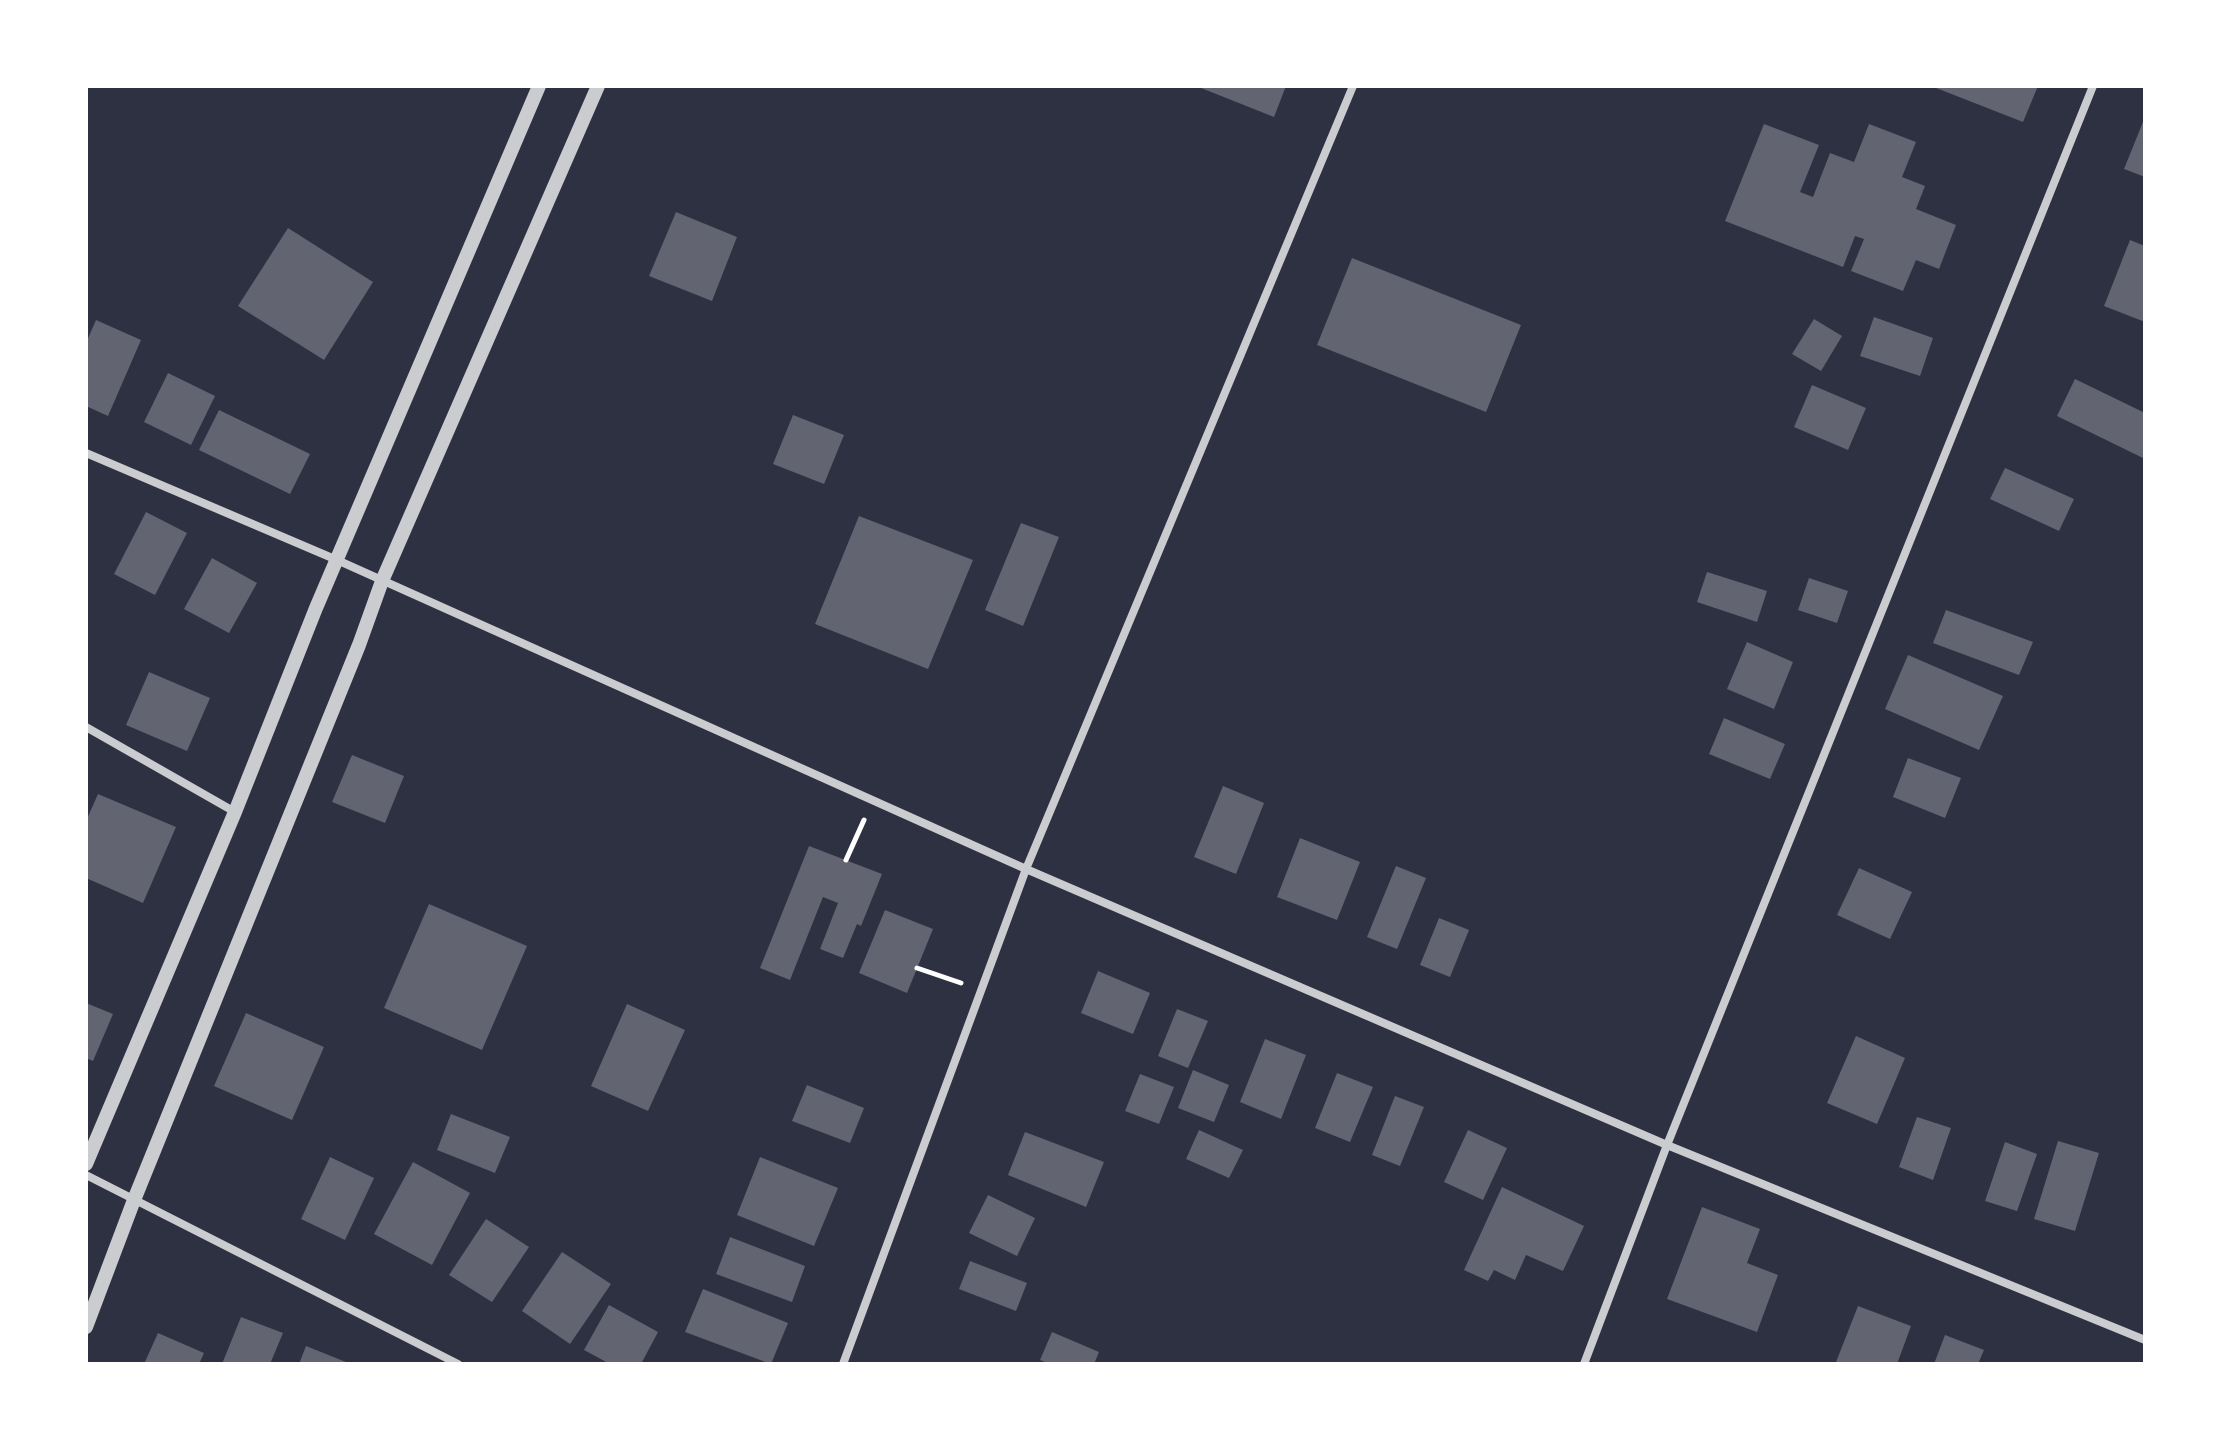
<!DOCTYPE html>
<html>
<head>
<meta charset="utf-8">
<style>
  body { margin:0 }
  #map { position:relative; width:2231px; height:1450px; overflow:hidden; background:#2d3142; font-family:"Asap Condensed",sans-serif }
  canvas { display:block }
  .frame { position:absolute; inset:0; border:88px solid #fff; pointer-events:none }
</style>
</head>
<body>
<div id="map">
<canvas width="2231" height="1450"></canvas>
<div class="frame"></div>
</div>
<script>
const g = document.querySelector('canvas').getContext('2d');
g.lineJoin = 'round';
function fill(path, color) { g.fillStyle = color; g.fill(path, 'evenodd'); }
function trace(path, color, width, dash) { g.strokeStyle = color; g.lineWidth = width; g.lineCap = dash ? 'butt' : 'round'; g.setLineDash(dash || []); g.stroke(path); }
fill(new Path2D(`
  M1196,86H1286L1274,117Z
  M1931,86H2038L2023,122Z
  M2145,117V177L2124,169Z
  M1764,124L1819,145L1800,192L1813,197L1830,153L1854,162L1869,124L1916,142L1902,177L1925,186L1916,209L1956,225L1939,269L1916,260L1903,291L1851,271L1864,239L1855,236L1843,267L1725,221Z
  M676,212L737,237L712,301L649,276Z
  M288,228L373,282L324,360L238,306Z
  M2130,240L2145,246V322L2104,306Z
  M1352,258L1521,325L1486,412L1317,345Z
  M1874,317L1933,338L1920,376L1860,356Z
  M1814,319L1842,336L1821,371L1792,354Z
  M96,320L141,340L108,416L86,406V343Z
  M168,373L215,396L191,445L144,422Z
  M2075,379L2145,413V459L2057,416Z
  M1812,385L1866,408L1848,450L1794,427Z
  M219,410L310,454L290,494L199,450Z
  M793,415L844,435L824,484L773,464Z
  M2005,468L2074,499L2059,531L1990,499Z
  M146,512L187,533L155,595L114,574Z
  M859,516L973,560L928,669L815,624Z
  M1021,523L1059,537L1023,626L985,610Z
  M212,558L257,583L229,633L184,609Z
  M1707,572L1767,591L1757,622L1697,602Z
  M1809,578L1848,591L1837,623L1798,610Z
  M1946,610L2033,642L2019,675L1933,643Z
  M1747,642L1793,662L1774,709L1727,689Z
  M1908,655L2003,696L1979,750L1885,709Z
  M149,672L210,698L187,751L126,725Z
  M1724,718L1785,744L1770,779L1709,754Z
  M352,755L404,776L385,823L332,802Z
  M1908,758L1961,778L1945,818L1893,797Z
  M1223,786L1264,803L1236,874L1194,857Z
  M98,794L176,827L143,903L86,878V821Z
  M1300,838L1360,862L1337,920L1277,897Z
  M809,846L882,874L861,926L857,924L843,958L820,949L838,903L823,897L790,980L760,968Z
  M1396,866L1426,878L1397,949L1367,937Z
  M1859,868L1912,892L1890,939L1837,915Z
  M429,904L527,946L482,1050L384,1008Z
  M885,910L933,929L907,993L859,973Z
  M1439,918L1469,930L1450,977L1420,965Z
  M1098,971L1150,993L1133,1034L1081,1013Z
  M86,1003L113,1014L93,1061L86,1058Z
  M627,1004L685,1030L648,1111L591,1086Z
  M1177,1009L1208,1021L1188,1068L1158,1056Z
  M246,1013L324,1047L292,1120L214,1086Z
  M1856,1036L1905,1058L1877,1124L1827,1103Z
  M1265,1039L1306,1055L1281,1119L1240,1102Z
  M1193,1070L1229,1085L1214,1122L1178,1108Z
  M1337,1073L1373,1087L1350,1142L1315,1128Z
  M1140,1074L1174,1087L1159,1124L1125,1111Z
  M807,1085L864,1108L850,1143L792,1121Z
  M1395,1096L1424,1107L1400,1166L1372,1155Z
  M451,1114L510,1137L495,1173L437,1150Z
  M1917,1117L1951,1128L1933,1180L1899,1167Z
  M1199,1130L1243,1150L1229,1178L1186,1159Z
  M1468,1130L1507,1148L1483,1200L1444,1182Z
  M1025,1132L1104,1162L1086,1207L1008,1175Z
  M2058,1141L2099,1153L2075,1231L2034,1219Z
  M2005,1142L2037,1154L2017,1211L1985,1201Z
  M330,1157L374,1178L345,1240L301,1219Z
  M760,1157L838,1188L814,1246L737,1215Z
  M413,1162L470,1193L432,1265L374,1234Z
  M1502,1187L1584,1226L1563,1271L1526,1255L1515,1280L1494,1270L1488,1281L1464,1270Z
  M988,1195L1035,1218L1017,1256L969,1233Z
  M1702,1207L1760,1229L1747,1263L1778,1275L1757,1332L1667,1299Z
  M486,1219L529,1247L492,1302L449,1275Z
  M730,1237L805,1266L792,1302L716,1274Z
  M562,1252L611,1284L570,1344L522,1311Z
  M970,1261L1027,1283L1016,1311L959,1289Z
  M703,1289L788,1323L771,1364L685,1332Z
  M609,1305L658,1332L641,1364H610L584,1350Z
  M1858,1306L1911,1326L1897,1364L1836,1362Z
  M241,1317L283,1333L270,1364H222Z
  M1052,1332L1099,1352L1094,1364H1050L1040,1360Z
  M158,1333L204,1353L199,1364H144Z
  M1945,1335L1984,1350L1978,1364H1934Z
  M306,1346L351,1364H299Z`), '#626471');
trace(new Path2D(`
  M846,860L864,820
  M917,968L961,983`), '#fff', 5);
trace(new Path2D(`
  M86,453L337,560L1026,869L1667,1145L2145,1340
  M86,727L235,812
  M86,1175L458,1364
  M843,1364L1026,869L1353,86
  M1584,1364L1667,1145L2093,86`), '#caccd0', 8);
trace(new Path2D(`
  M86,1164L235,812L316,608L539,86
  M86,1327L134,1200L359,645L382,581L598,86`), '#caccd0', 14);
</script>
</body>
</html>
